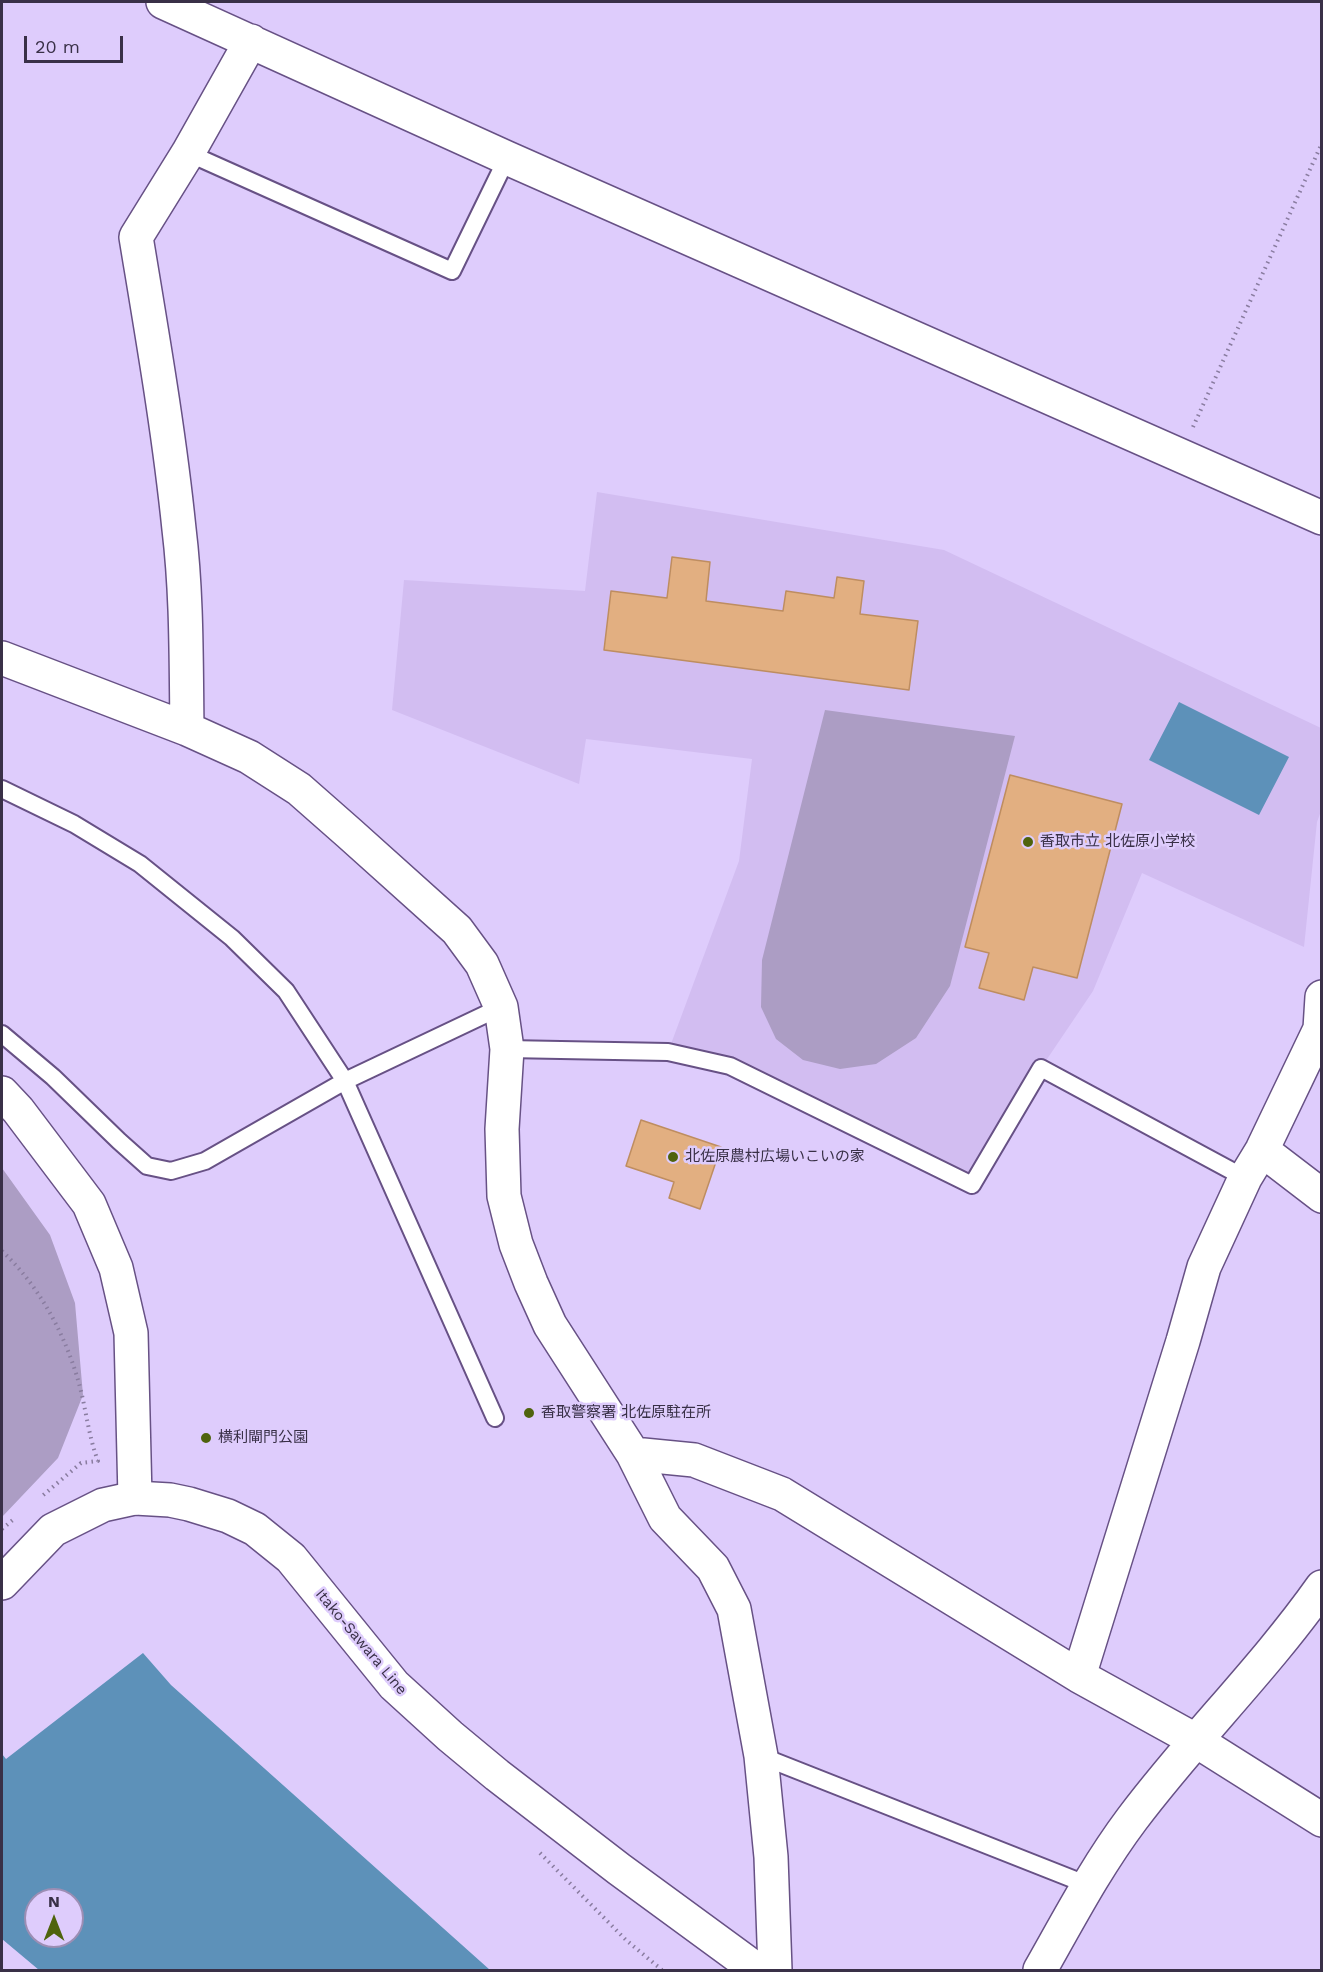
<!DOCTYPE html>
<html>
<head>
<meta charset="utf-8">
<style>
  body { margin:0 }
  #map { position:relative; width:1323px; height:1972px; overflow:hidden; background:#deccfc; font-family:"Work Sans",sans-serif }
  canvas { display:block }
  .frame { position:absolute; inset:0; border:3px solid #393047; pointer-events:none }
  .north { position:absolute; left:24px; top:1888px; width:60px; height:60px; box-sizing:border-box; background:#deccfc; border:2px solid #9c8eb4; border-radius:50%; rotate:0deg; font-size:16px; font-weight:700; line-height:24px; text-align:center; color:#393047 }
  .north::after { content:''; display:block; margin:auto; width:21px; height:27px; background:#4f630d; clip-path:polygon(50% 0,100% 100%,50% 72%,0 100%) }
  .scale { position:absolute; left:24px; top:36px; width:99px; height:27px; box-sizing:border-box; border:3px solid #393047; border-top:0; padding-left:8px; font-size:18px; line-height:21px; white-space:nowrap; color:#393047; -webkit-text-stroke:4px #deccfc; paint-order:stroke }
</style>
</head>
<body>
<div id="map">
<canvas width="1323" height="1972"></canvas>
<div class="frame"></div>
<div class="north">N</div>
<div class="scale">20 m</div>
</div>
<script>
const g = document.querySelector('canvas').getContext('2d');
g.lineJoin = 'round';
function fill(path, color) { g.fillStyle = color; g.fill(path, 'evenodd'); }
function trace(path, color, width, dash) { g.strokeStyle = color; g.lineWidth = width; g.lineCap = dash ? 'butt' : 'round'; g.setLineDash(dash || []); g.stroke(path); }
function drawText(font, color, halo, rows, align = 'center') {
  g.font = font + ' "Work Sans","Noto Sans JP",sans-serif'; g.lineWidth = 5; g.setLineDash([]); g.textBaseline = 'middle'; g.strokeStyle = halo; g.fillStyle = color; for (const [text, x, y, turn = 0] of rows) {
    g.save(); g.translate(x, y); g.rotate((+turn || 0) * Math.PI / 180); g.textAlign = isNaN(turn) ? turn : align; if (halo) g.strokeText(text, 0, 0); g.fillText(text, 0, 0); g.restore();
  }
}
fill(new Path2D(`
  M597,492L944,550L1321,728V811L1317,822L1304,947L1142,873L1093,991L1041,1068L972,1185L730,1066L668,1052L739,861L752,759L586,739L579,784L392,710L404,580L585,591Z`), '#d2bdf1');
fill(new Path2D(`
  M825,710L1015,736L950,986L916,1038L876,1064L840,1069L803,1060L776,1039L761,1007L762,960Z
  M2,1168L50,1235L75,1303L83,1395L58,1458L2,1517Z`), '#ac9dc4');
fill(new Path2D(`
  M1179,702L1289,757L1259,815L1149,760Z
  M143,1653L171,1685L490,1970H39L2,1939V1754L6,1759ZM36,1900H72V1936H36Z`), '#5d91b9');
const building = new Path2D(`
  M672,557L710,562L706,601L783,611L786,591L834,598L837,577L864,581L860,614L918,621L909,690L604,650L611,591L667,598Z
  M1010,775L1122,804L1077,978L1033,967L1024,1000L979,988L989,953L965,947Z
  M641,1120L721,1147L700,1209L669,1198L674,1182L626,1166Z`);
fill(building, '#e2af81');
trace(building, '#be8d60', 1.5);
const lane = new Path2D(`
  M188,153L452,271L507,158
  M2,789L74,824L140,864L232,938L286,991L345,1081L495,1418
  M2,1034L53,1077L119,1141L147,1166L171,1171L205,1161L345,1081L501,1007
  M507,1049L668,1052L730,1066L972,1185L1041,1068L1245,1178
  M761,1756L1088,1885`);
const street = new Path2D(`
  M163,2L507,158L1322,518
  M2,658L187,729L249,757L299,789L349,833L457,930L482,964L501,1007L507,1049L502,1129L504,1196L516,1244L531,1283L550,1325L633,1454L665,1518L713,1568L734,1609L761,1756L771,1857L775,1970
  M187,729C186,662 187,595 179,529C169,431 152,334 136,237L188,153L251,41
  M2,1093L18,1110L89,1204L116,1268L131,1333L135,1498
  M1262,1150L1322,1196
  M633,1454L694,1460L782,1494L1079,1676L1195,1740L1322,1820
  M1079,1676L1183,1341L1204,1267L1245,1178L1262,1150L1320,1029L1322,997
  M1040,1970C1069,1919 1096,1867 1132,1819C1192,1739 1264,1669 1322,1587`);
const secondary = new Path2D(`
  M2,1583L53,1530L103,1505L135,1498L170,1500L189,1504L228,1516L255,1529L291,1558L394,1685L450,1736L497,1775L619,1869L757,1970`);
trace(lane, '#675185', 20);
trace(street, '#675185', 36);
trace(secondary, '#675185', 36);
trace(new Path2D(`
  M1193,427L1322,143
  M2,1251C39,1286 64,1332 78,1380C86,1407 88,1435 98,1461L81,1463L41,1497
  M2,1529L14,1519
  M540,1853L626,1940L662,1970`), '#897c9f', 4, [1.5, 4.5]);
trace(lane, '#fff', 16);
trace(street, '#fff', 33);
trace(secondary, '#fff', 33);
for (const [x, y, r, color] of [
  [1028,842,6,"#4f630d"],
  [673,1157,6,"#4f630d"],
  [529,1413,6,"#4f630d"],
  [206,1438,6,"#4f630d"]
]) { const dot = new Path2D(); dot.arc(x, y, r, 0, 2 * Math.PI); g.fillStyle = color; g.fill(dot); trace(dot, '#deccfc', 2); }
drawText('15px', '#393047', '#deccfc', [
  ["香取市立 北佐原小学校",1040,842],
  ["北佐原農村広場いこいの家",685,1157],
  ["香取警察署 北佐原駐在所",541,1413],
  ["横利閘門公園",218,1438]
], 'left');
drawText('15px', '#393047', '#deccfc', [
  ["Itako-Sawara Line",361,1642,50]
]);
</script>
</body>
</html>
